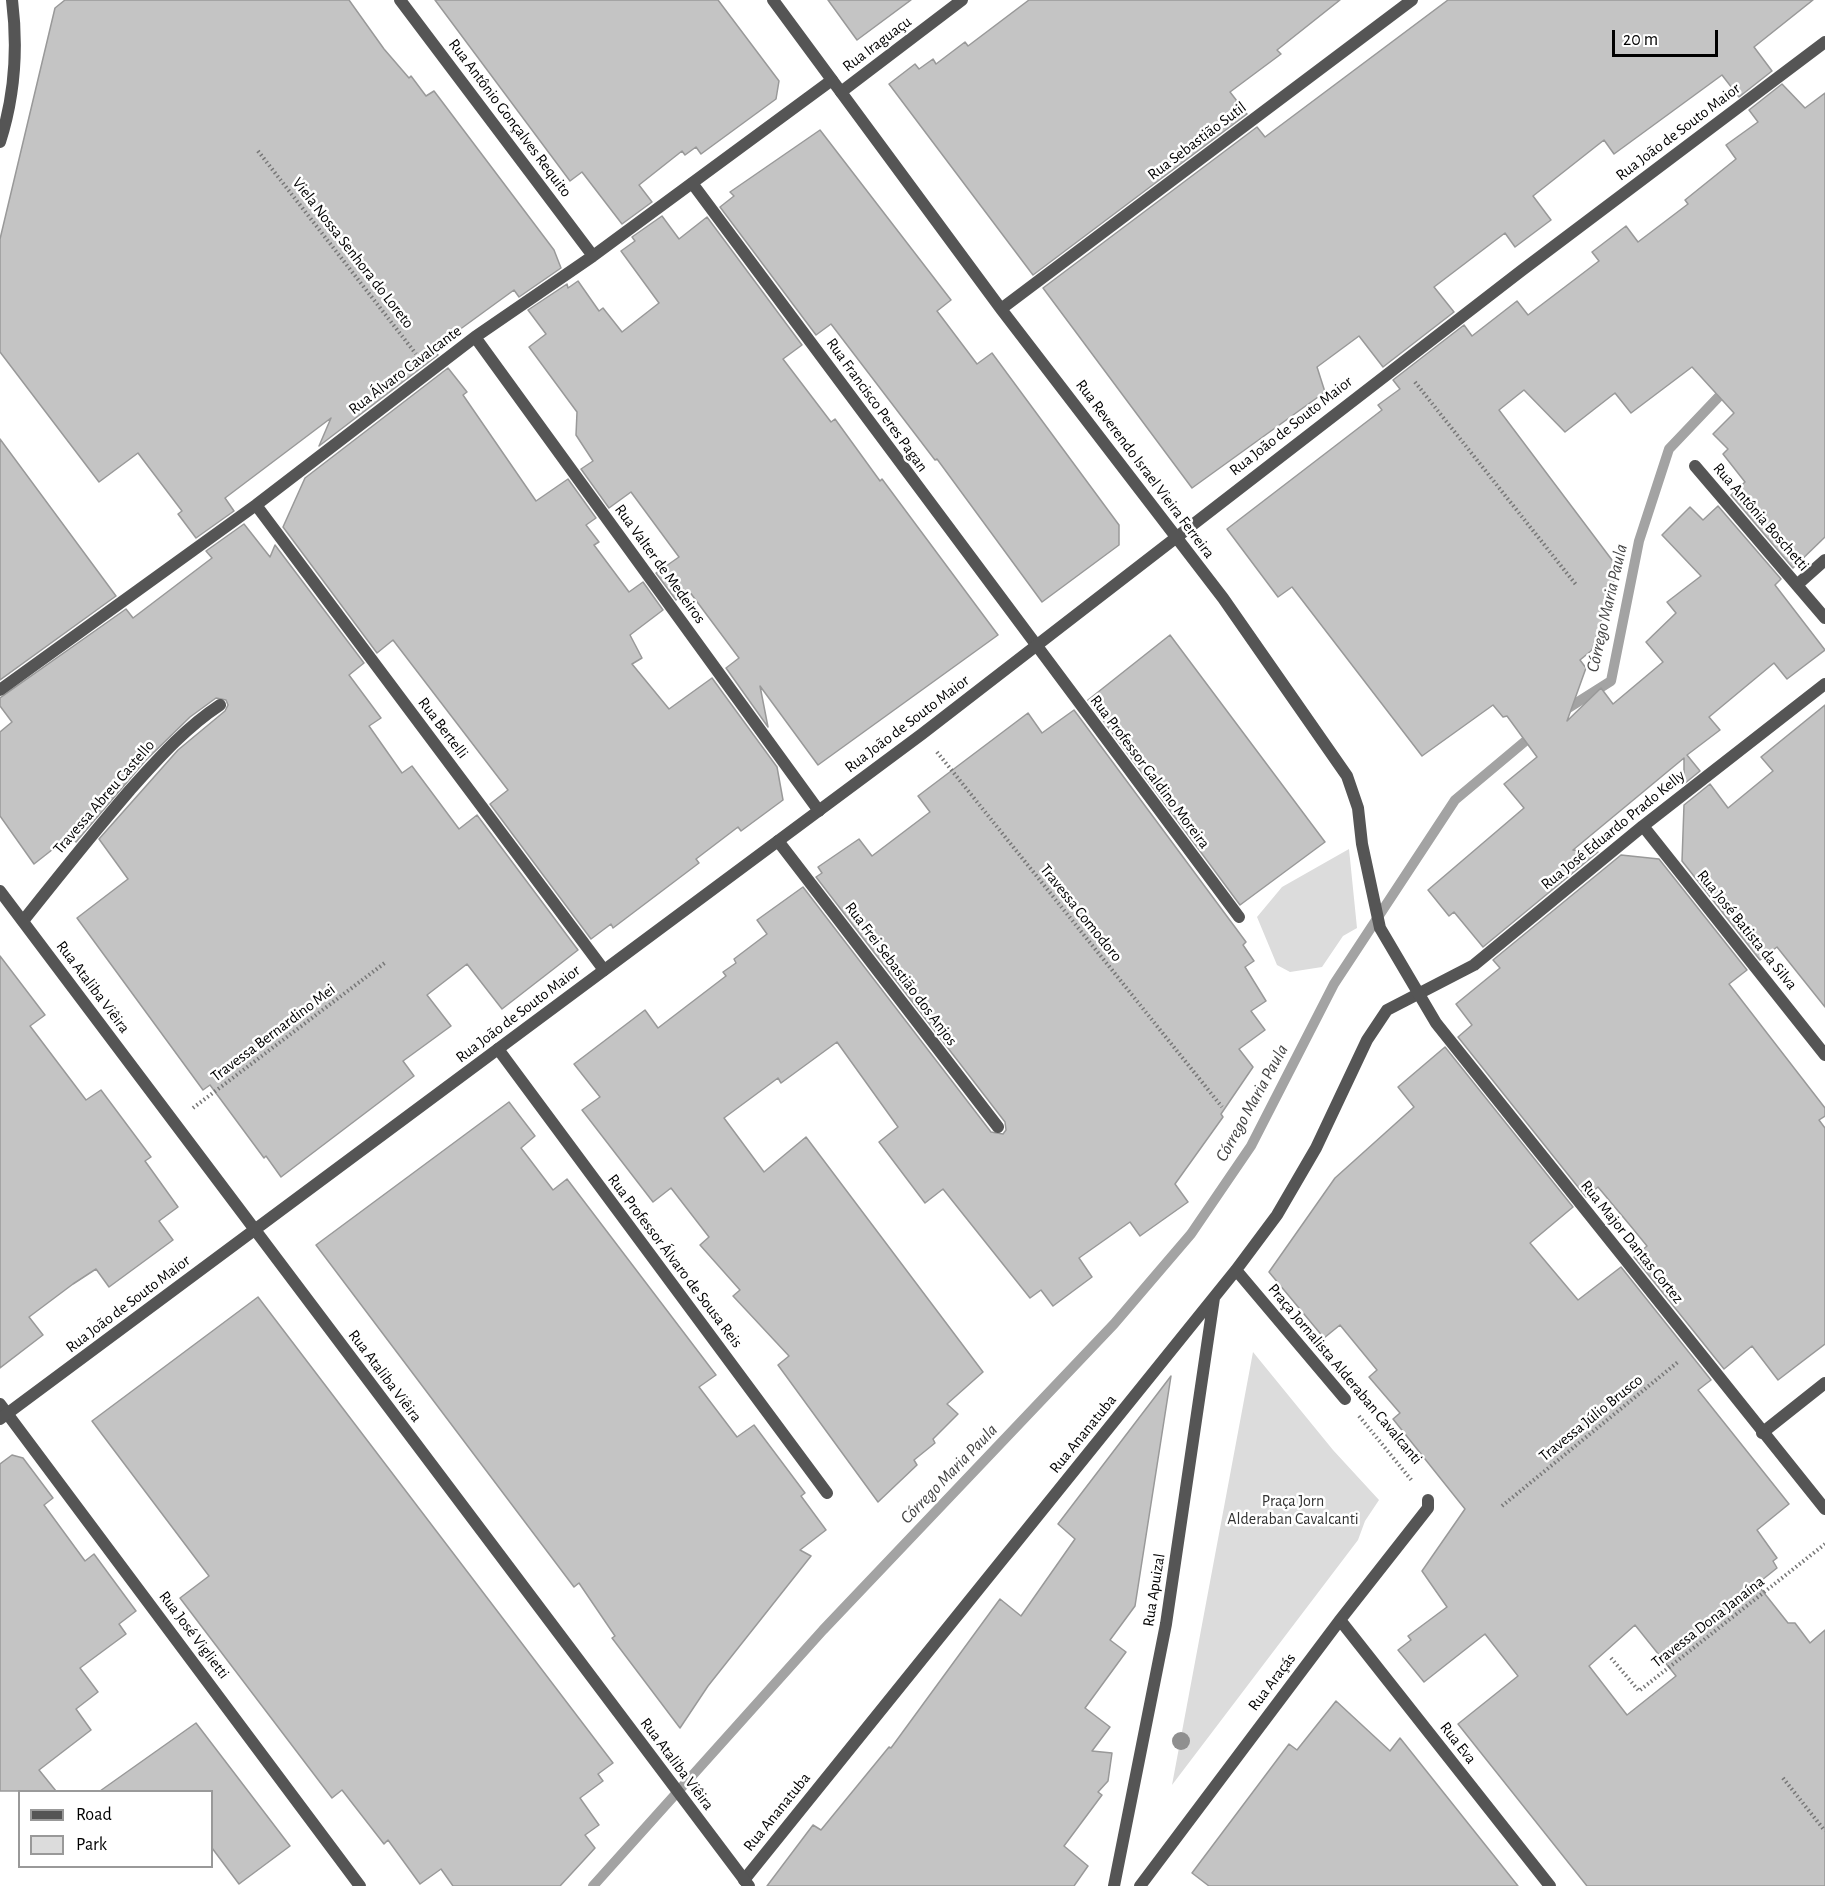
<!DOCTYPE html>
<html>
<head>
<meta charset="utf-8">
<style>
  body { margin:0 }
  #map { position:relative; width:1825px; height:1886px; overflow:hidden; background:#fff; font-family:"Alegreya Sans",sans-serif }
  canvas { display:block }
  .legend { position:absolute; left:18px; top:1790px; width:195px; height:78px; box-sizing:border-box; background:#fff; border:2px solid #999; margin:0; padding:8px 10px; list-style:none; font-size:18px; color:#000 }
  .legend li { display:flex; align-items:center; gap:12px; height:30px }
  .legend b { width:30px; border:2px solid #999 }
  .scale { position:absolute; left:1612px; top:30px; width:106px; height:27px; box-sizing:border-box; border:3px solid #000; border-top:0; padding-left:8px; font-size:18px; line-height:21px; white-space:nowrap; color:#000; -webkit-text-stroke:4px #fff; paint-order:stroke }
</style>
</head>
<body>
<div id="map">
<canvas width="1825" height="1886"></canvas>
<ul class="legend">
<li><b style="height:8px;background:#555"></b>Road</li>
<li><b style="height:16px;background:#dcdcdc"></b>Park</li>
</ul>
<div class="scale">20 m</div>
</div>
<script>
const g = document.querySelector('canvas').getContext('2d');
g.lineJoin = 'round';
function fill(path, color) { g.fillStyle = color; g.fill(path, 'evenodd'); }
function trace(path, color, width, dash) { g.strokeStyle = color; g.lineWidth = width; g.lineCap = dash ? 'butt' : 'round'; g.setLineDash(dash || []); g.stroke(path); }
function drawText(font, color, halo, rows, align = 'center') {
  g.font = font + ' "Alegreya Sans",sans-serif'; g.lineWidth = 5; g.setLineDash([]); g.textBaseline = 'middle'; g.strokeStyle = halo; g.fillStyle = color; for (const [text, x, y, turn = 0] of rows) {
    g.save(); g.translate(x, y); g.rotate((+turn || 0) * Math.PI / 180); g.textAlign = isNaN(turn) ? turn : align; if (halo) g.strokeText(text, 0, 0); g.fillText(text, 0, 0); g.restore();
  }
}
fill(new Path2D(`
  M1349,849L1357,928L1343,936L1322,967L1290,972L1277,965L1257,917L1282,887Z
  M1253,1352L1333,1450L1379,1500L1365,1521L1358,1540L1172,1785Z`), '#dcdcdc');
trace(new Path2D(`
  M1562,712L1611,681L1639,541L1669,449L1728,387
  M593,1886L823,1630L1114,1324L1191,1234L1251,1146L1334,984L1455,800L1535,733`), '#a3a3a3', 10);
const building = new Path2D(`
  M65,0H349L384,49L409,78L411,76L426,96L434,91L554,250L561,268L519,297L514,290L433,349L438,355L319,446L331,418L225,498L234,511L196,538L178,514L182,511L138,453L99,482L0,352V239L55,8Z
  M435,0H718L779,81L776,99L701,154L696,147L685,155L682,151L639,185L652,202L622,224L582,172L570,181Z
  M828,0H911L857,40Z
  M1029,0H1340L1277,50L1281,54L1230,92L1247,114L1033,275L889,84L915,64L919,69L933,59L936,64L965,42L968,46Z
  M1448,0H1813L1754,47L1772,71L1739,97L1722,75L1614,154L1604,140L1533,196L1551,220L1515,247L1505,233L1434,287L1454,312L1383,367L1359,336L1317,367L1325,392L1192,488L1043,288L1257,127L1265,137Z
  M1782,84L1805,108L1825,93V537L1793,568L1731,495L1745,482L1723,454L1728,449L1713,434L1734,413L1692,367L1631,413L1615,393L1565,432L1524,390L1499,410L1618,568L1592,650L1580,660L1586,668L1567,721L1601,688L1613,704L1663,662L1646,642L1676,613L1667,602L1701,576L1662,535L1690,507L1703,520L1718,506L1781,579L1775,585L1825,650L1787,679L1774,663L1709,717L1720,730L1687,755L1700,771L1684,784V758L1573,850L1598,852L1483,947L1454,912L1449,916L1428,890L1524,808L1504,784L1537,757L1507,716L1503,717L1493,705L1422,756L1292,587L1278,597L1227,529L1382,410L1378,405L1400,389L1393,380L1464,325L1472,336L1517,301L1528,315L1599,261L1592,252L1626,226L1638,242L1688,204L1685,200L1736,159L1726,145L1758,122L1749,110Z
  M820,130L951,300L937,311L977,364L992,353L1119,525V545L1042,602L937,459L935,460L831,324L816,335L720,207L734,196L730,192Z
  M662,216L679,239L707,217L802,345L783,359L831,422L835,419L880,481L882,479L998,635L818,765L760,686L768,727L726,668L739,658L689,591L676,600L656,573L679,557L631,492L609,508L581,469L593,461L576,435L577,412L529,347L546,334L528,310L567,284L568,288L578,281L599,311L603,308L622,332L659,303L621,251L635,241L632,237Z
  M448,368L467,392L463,395L536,501L568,479L596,518L586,525L599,542L594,545L629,592L643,582L663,610L630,635L642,658L632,664L669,709L712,678L777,767L783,800L741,831L738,827L696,859L699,863L613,928L611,924L591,939L490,804L508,790L393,640L377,653L283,527L305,478Z
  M0,439L116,596L0,680Z
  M244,524L270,557L275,545L364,663L349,675L381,718L369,726L402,773L412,766L459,829L477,815L578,950L502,1009L467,964L427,995L451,1026L403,1061L414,1076L281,1177L266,1156L264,1158L210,1085L203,1090L77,918L128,879L99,839L178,750L225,711L228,705L226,700L216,698L190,717L145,761L76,842L71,835L34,864L0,816V732L12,722L0,706V698L126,609L133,618L212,558L206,551Z
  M1170,635L1325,842L1240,905L1088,700Z
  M1825,705V1007L1777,947L1760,960L1682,861L1684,805L1710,784L1728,808L1773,771L1761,757Z
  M1074,710L1246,942L1243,945L1254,961L1245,967L1266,1001L1251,1011L1265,1030L1239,1049L1253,1067L1221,1114L1223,1117L1175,1184L1188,1202L1140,1236L1130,1222L1079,1258L1092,1277L1053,1306L1041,1290L1030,1298L943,1189L925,1203L879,1142L898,1127L837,1042L781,1083L778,1078L724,1118L764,1172L806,1137L983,1372L947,1404L958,1414L933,1439L935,1443L914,1460L917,1465L878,1502L778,1365L789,1356L733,1296L740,1290L700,1245L709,1237L671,1188L653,1202L582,1110L600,1097L574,1064L645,1010L658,1028L726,976L723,972L736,963L734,959L767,934L757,920L803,887L991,1132L1003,1134L1006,1130L1005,1122L816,877L822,873L818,867L859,839L872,856L930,812L918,796L1028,713L1042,733Z
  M1621,855L1659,859L1747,970L1729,984L1825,1108V1116L1819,1120L1825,1128V1344L1778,1380L1752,1346L1724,1369L1634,1257L1647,1246L1629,1224L1598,1187L1586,1197L1458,1037L1472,1025L1456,1004L1500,968L1493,960Z
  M0,956L45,1015L30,1026L86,1100L101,1090L151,1157L145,1161L178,1207L159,1221L173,1240L109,1287L96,1269L73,1284L29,1317L43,1335L0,1368Z
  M1445,1047L1573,1207L1530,1243L1578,1300L1621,1267L1711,1380L1698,1390L1789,1504L1757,1530L1777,1558L1773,1561L1777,1568L1757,1584L1788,1623H1795L1810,1643L1825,1630V1886H1587L1458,1724L1518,1676L1485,1634L1424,1682L1398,1650L1411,1640L1408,1636L1447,1607L1422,1571L1465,1509L1393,1419L1400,1413L1369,1377L1377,1370L1340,1325L1324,1338L1269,1272L1335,1178L1414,1107L1398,1087ZM1635,1625L1676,1676L1627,1715L1589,1666Z
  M509,1102L535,1136L521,1148L553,1190L567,1179L716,1375L699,1387L737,1437L754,1425L805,1493L801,1496L826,1530L800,1550L811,1556L708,1686L680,1728L612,1638L615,1636L579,1583L574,1587L316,1245Z
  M258,1297L613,1763L598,1774L603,1781L580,1798L599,1825L585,1835L595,1848L560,1886H453L441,1869L420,1884L388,1840L384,1844L342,1790L332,1798L180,1598L209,1576L92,1421Z
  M1171,1376L1135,1606L1110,1640L1126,1652L1085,1708L1110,1727L1092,1751L1112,1753L1108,1781L1098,1792L1102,1795L1064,1846L1088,1866L1074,1886H767L813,1825L821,1830L889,1747L891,1748L1000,1599L1021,1616L1075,1539L1058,1524Z
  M12,1455L23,1458L53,1498L44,1505L85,1561L94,1554L136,1611L119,1624L126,1634L80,1668L98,1692L76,1709L91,1730L39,1770L56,1791H0V1464Z
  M1336,1701L1390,1751L1400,1738L1518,1886H1209L1192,1873L1289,1744L1297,1750Z
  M196,1723L290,1846L239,1884L212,1848V1791H100Z`);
fill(building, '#c4c4c4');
trace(building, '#999', 1.5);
trace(new Path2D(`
  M258,151L416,354
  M1415,382L1577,586
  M937,752L1222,1107
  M193,1108L386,962
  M1359,1416L1413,1482
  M1502,1506L1678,1362
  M1611,1658L1639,1691L1825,1544
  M1783,1778L1825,1831`), '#777', 4, [1.5, 3]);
trace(new Path2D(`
  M400,0L593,256
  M841,92L962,0
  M0,142C15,95 18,48 12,0
  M692,183L1239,917
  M475,337L819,811
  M1695,466L1825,618
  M256,505L604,970
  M1798,584L1825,560
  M0,690L256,505L475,337L593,256L832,80
  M1643,826L1825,1055
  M778,841L998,1127
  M23,921C58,877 93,833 130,790C158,759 185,728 220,705
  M498,1049L827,1493
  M1236,1270L1345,1399
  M0,1404L360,1886
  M1762,1433L1825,1383
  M1340,1620L1550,1886
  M744,1880L1236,1270L1277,1215L1316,1148L1367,1040L1387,1010L1474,965L1643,826L1825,684
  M1114,1886L1166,1624L1214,1298
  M1140,1886L1340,1620L1428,1508V1500`), '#555', 12);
trace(new Path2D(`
  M773,0L1001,309L1223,598L1347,776L1358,808L1362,844L1380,928L1436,1023L1825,1509
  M1001,309L1412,0
  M0,891L749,1886
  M0,1419L922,734L1521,271L1825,42`), '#555', 12);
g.fillStyle = '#8f8f8f';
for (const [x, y] of [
  [1181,1741]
]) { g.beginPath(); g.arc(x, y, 9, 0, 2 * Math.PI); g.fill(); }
drawText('16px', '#000', '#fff', [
  ["Rua Iraguaçu",877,44,-37],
  ["Rua Antônio Gonçalves Requito",510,118,53],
  ["Rua João de Souto Maior",1678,132,-37],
  ["Rua Sebastião Sutil",1197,141,-37],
  ["Viela Nossa Senhora do Loreto",353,253,52],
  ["Rua Álvaro Cavalcante",405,370,-37],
  ["Rua Francisco Peres Pagan",877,405,54],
  ["Rua João de Souto Maior",1291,426,-38],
  ["Rua Reverendo Israel Vieira Ferreira",1145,469,53],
  ["Rua Antônia Boschetti",1761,517,49],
  ["Rua Valter de Medeiros",660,564,54],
  ["Rua João de Souto Maior",907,724,-37],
  ["Rua Bertelli",443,728,53],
  ["Rua Professor Galdino Moreira",1150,772,53],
  ["Travessa Abreu Castello",104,797,-49],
  ["Rua José Eduardo Prado Kelly",1613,830,-39],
  ["Travessa Comodoro",1081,913,51],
  ["Rua José Batista da Silva",1747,930,51],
  ["Rua Frei Sebastião dos Anjos",901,974,53],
  ["Rua Ataliba Viêira",93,987,53],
  ["Rua João de Souto Maior",518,1014,-37],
  ["Travessa Bernardino Mei",273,1033,-37],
  ["Rua Major Dantas Cortez",1632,1242,51],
  ["Rua Professor Álvaro de Sousa Reis",675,1261,53],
  ["Rua João de Souto Maior",128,1304,-37],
  ["Praça Jornalista Alderaban Cavalcanti",1345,1374,50],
  ["Rua Ataliba Viêira",385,1376,53],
  ["Travessa Júlio Brusco",1591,1418,-39],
  ["Rua Ananatuba",1083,1434,-51],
  ["Rua Apuizal",1154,1590,-81],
  ["Travessa Dona Janaína",1708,1622,-38],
  ["Rua José Viglietti",194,1635,53],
  ["Rua Araçás",1272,1682,-53],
  ["Rua Eva",1458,1743,52],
  ["Rua Ataliba Viêira",677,1764,53],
  ["Rua Ananatuba",777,1812,-51]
]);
drawText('16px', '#333', '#fff', [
  ["Praça Jorn",1293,1501],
  ["Alderaban Cavalcanti",1293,1519]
]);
drawText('italic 18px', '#444', '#fff', [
  ["Córrego Maria Paula",1607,608,-77],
  ["Córrego Maria Paula",1252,1103,-61],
  ["Córrego Maria Paula",949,1474,-46]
]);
</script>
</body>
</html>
